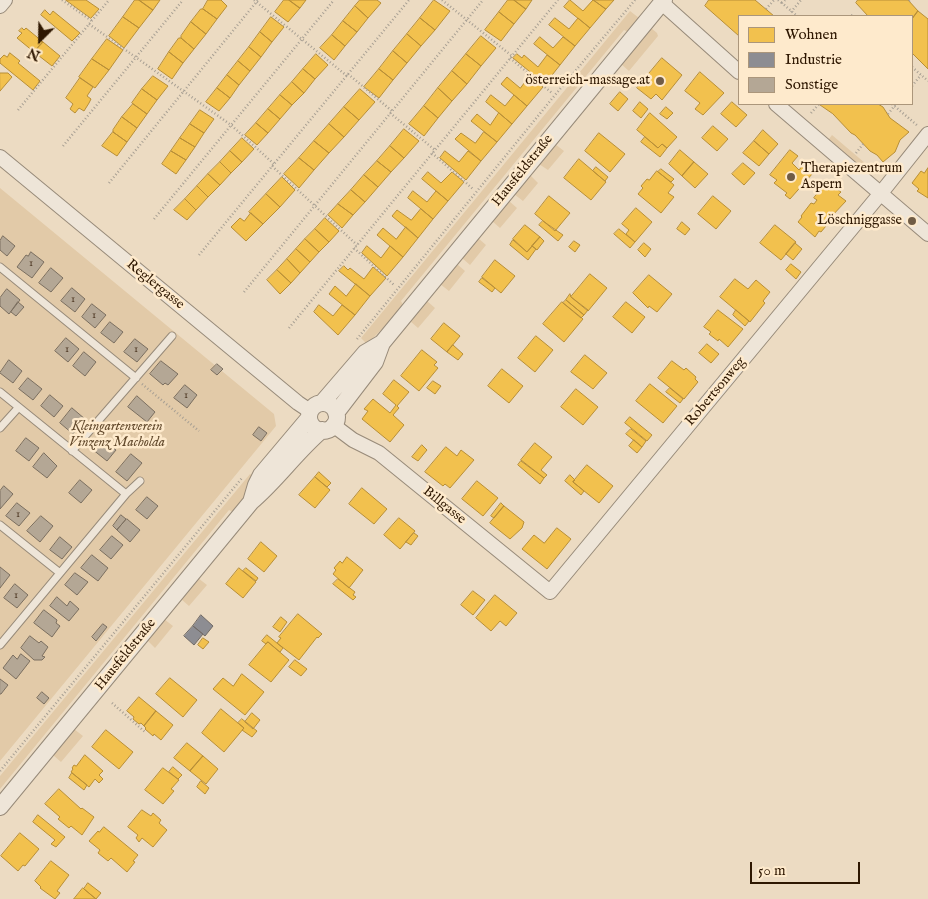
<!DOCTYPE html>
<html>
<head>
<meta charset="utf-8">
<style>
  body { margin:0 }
  #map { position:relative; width:928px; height:899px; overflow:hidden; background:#ecdbc2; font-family:"IM FELL English",serif }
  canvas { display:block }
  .legend { position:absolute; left:738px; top:15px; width:175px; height:90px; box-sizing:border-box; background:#feeacc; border:1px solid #ab967b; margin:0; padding:6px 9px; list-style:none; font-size:15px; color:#2e1701 }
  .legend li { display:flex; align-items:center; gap:10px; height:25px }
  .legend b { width:25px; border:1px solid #ab967b }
  .north { position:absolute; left:15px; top:15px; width:50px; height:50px; -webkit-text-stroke:4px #feeacc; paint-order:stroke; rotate:203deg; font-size:14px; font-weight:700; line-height:20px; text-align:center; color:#2e1701 }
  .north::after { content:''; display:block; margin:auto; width:18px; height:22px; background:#2e1701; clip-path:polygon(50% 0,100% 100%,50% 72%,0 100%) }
  .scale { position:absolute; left:750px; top:862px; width:110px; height:22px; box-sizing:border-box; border:2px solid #2e1701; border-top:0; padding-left:6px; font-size:15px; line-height:18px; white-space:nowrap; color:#2e1701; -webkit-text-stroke:4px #feeacc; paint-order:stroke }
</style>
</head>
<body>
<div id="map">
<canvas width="928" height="899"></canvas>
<ul class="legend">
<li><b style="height:14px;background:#f2c14e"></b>Wohnen</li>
<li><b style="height:14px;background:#8d8d92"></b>Industrie</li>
<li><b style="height:14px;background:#b4a795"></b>Sonstige</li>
</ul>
<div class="north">N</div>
<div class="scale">50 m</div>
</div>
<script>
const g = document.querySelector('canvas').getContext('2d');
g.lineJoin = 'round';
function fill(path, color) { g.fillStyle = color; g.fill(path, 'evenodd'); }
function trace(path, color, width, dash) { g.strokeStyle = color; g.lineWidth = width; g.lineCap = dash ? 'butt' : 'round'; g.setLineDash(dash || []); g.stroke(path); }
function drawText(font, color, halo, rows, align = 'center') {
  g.font = font + ' "IM FELL English",serif'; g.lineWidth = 5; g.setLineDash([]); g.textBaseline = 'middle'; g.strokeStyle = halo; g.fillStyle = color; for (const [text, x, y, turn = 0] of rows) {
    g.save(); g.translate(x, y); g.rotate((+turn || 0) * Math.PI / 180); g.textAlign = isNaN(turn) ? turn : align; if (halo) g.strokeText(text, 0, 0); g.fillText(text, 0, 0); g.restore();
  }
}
fill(new Path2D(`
  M630,11L639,18L628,32L624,30L401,301L403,305L386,325L367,344L361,338Z
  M651,28L657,33L658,36L629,71L621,64Z
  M832,135L872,169L868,173L829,139Z
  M555,144L564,151L548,170L539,164Z
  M530,175L538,183L523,201L514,194Z
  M0,188L274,414L276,426L0,761Z
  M509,201L517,208L500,228L492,221Z
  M478,238L486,245L470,265L462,258Z
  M457,264L465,271L449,291L440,284Z
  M427,301L435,308L418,328L410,321Z
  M250,474L253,476L246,494L233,512L229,510L0,789V776Z
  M198,578L207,585L189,606L181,599Z
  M164,619L173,626L155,648L147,640Z
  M74,729L83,736L61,762L53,755Z`), '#e2caa8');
const homes = new Path2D(`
  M66,0H86L99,9L91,18Z
  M135,0H139L153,10L139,28L123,17Z
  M139,0H160L153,10Z
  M208,0H221L227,6L217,19L203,9Z
  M284,0H289L300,8L288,22L275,12Z
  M289,0H306L300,8Z
  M360,0H377L381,3L368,18L355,6Z
  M434,0L450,11L435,30L420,18Z
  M508,0H514L526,9L514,24L499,12Z
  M514,0H532L526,9Z
  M570,0L583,11L593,0L606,9L590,28L564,7Z
  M594,0H614L606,9Z
  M709,0H755L774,16H739V36L705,6Z
  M858,0H908L918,11L912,19V16H868L856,3Z
  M355,6L368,18L357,32L343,21Z
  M201,9H203L217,19L206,34L191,22Z
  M45,10L50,15L53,11L80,33L72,41L41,15Z
  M918,11L928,19V69L912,53V19Z
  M499,12L514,24L501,41L485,30Z
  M123,17L139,28L124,48L109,36Z
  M271,17L284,27L272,42L260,32Z
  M420,18L435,30L421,46L407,34Z
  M555,18L569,29L578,18L590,28L575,46L549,25Z
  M343,21L357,32L345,46L332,35Z
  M191,22L206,34L194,49L181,38V36Z
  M22,28L24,30L26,28L43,42L34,52L17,38L22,33L19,31Z
  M260,32L272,42L261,57L249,47Z
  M407,34L421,46L407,63L393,51Z
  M332,35L345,46L334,60L320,48Z
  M481,36L496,48L481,66L466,54Z
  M540,37L553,48L563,37L575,46L560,65L534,44Z
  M179,38H181L194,49L183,63L169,52Z
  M107,39L123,50L109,70L92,59Z
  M43,42L60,56L52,66L34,52Z
  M249,47L261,57L250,71L238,61Z
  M393,51L407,63L393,80L379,69Z
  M169,52L183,63L172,79L158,69Z
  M10,53L20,61L18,63L40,81L33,90L0,63V59L4,55L7,57Z
  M316,54L328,65L315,79L303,69Z
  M466,54L481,66L467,84L452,71Z
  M517,54L522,58L524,55L538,67L547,55L560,65L545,84L513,58Z
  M662,58L682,75L662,100L656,94L651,99L637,88Z
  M92,59L109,70L95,88L79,77Z
  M238,61L250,71L239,85L227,75Z
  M303,69L315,79L304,93L292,82Z
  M379,69L393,80L379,98L364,87Z
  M452,71L467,84L452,101L438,88Z
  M700,72L724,93L703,115L695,109L700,103L685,91Z
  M0,73H8L12,77L0,91Z
  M227,75L239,85L230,98L217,88Z
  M153,76L168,86L157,100L142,89Z
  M530,76L543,87L527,106L501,84L507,77L520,88Z
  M80,78L93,87L87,96L91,99L89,103L84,111L79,108L75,113L70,109L73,104L66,98Z
  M292,82L304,93L292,105L280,95Z
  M217,88L230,98L219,111L206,102Z
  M438,88L452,101L438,118L424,106Z
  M142,89L157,100L147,114L132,103Z
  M360,89L375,102L359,120L344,107Z
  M620,92L628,99L618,111L610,104Z
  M280,95L292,105L280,119L268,109Z
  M491,95L505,106L514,95L527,106L512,124L486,102Z
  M640,102L648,109L641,118L633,111Z
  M732,102L747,115L736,127L721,114Z
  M133,104L147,114L137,128L122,117Z
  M819,104H878L883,107L890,118L909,132L900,140L895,152L883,162L877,155L870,151L855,135L851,133L833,114Z
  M424,106L438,118L424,136L409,124Z
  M344,107L359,120L344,137L329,124Z
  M666,107L673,113L667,119L660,114Z
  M268,109L280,119L268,133L256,123Z
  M200,110L214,119L204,133L190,124Z
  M499,113L512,124L497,142L471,121L477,114L490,125Z
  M650,113L677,137L667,148L662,144L658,148L637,130Z
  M122,117L137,128L127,142L113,132V130Z
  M256,123L268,133L257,145L245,135Z
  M190,124L204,133L195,147L180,138Z
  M329,124L344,137L329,153L314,141Z
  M713,126L728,139L717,151L702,138Z
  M404,129L419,141L404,158L390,146Z
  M763,130L778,144L769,154L754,141Z
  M113,132L127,142L117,156L102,146Z
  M484,132L497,142L481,161L455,139L461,133L475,143Z
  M599,133L625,154L610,172L585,151Z
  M645,137L658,148L662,144L667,148L660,157L641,142Z
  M180,138L195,147L186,160L171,151Z
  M242,138L254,149L242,162L230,151Z
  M314,141L329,153L314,170L299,158Z
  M754,141L769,154L759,166L743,153Z
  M390,146L404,158L391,172L377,161Z
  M680,150L694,162L682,176L669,164Z
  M790,150L798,156L792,163L799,170L803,165L813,173L790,199L785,195L787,193L774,183L777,180L770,175Z
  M171,151L186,160L176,174L162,164Z
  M230,151L242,162L231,173L220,162Z
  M445,151L459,162L468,151L481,161L466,180L440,158Z
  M299,158L314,170L299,188L284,174Z
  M579,159L606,182L591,200L564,178Z
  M377,161L391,172L378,187L364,175Z
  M220,162L231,173L220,185L208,174Z
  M694,162L708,174L695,188L682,176Z
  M743,163L755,173L744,185L732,174Z
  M596,167L608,177L605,181L593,171Z
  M928,168V198L917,191L919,189L912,183L921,171L924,173Z
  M661,169L674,179L671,182L658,172Z
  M657,171L674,185L668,193L674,197L661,213L638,194L643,188L641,186L647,179L649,180Z
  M428,172L441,183L452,172L464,182L448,201L422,179Z
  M208,174L220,185L208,197L197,186Z
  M364,175L378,187L365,202L351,190Z
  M282,177L295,190L280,207L266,194Z
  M825,184L832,189L834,187L841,192L838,195L846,201L830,218L831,220L821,232L819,231L815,237L798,222L802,217L801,216L811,203L814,204L817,200L814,198Z
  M197,186L208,197L196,210L185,199Z
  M351,190L365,202L353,215L338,204Z
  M413,191L427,202L436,191L448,201L433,219L408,198Z
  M266,194L280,207L263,224L249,212Z
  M549,196L570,213L555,231L535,214Z
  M713,196L731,211L716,229L698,214Z
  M185,199L196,210L187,220L174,210Z
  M338,204L353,215L342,228L328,215Z
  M636,208L652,222L635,242L626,234L629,230L622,224Z
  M421,209L433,219L418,238L392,216L397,210L411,220Z
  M251,213L263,224L246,241L231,227L240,218L244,221Z
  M325,218L339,231L329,242L315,229Z
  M543,221L563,235L558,241L539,225Z
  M682,222L690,229L685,235L677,229Z
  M525,225L540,237L527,252L513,239Z
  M775,225L796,242L781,260L760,243Z
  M406,227L418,238L403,257L377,235L383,228L396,239Z
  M315,229L329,242L319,252L305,239Z
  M619,229L635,242L630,248L614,234Z
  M540,237L544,241L537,250L532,246Z
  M305,239L319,252L310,262L296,249Z
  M513,240L527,252L532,246L536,249L528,260L510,245Z
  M574,241L580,245L575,252L569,247Z
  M644,243L651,249L645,257L638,250Z
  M795,243L802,249L793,260L786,254Z
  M367,246L381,258L390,246L403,257L387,276L362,253Z
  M296,249L310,262L300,273L287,259Z
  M287,259L300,273L291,283L277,270Z
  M495,260L515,276L501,293L482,277Z
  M791,264L801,272L796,279L786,270Z
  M344,266L348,270L350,268L364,279L373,267L386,278L370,296L339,271Z
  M277,270L291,283L280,294L267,280Z
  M590,274L607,288L588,311L571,297Z
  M649,275L672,294L657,312L649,306L648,308L633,293Z
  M482,278L495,288L492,292L479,282Z
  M735,279L748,289L756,280L770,292L763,301L765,303L750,322L720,297Z
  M356,284L370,296L355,315L329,294L335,286L346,296Z
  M570,294L571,297L588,310L584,315L566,300Z
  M566,300L584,315L581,318L563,303Z
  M562,302L583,319L564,342L543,324Z
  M626,302L645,317L632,333L613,317Z
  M319,305L333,316L342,305L355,315L338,335L314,312Z
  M718,310L743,329L728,347L719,339L718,341L709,334L711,332L704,327Z
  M736,310L749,321L745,326L733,315Z
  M444,323L460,336L447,352L431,339Z
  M536,336L553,350L535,372L518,358Z
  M707,344L719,354L711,363L699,353Z
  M453,345L463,354L458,360L447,352Z
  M422,350L437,362L434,365L438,368L419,391L401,376Z
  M585,355L607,373L593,389L571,372Z
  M672,361L684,370L686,368L696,377L695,379L698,382L684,399L658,378Z
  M502,369L523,386L509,403L488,386Z
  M394,380L409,392L397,406L399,408L393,415L404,425L390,442L362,419L368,411L364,409L373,399L390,413L396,405L383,394Z
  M433,381L441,386L435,394L427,388Z
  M650,384L677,406L663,423L636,401Z
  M670,388L683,399L680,403L666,392Z
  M576,389L598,407L583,425L561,407Z
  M630,417L652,435L647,441L625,423Z
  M631,429L646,441L642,447L626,434Z
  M634,440L642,447L637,453L629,446Z
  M535,443L552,457L541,470L547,475L544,478L521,460Z
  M422,445L427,450L418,461L412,457Z
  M446,447L457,456L461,450L474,460L450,488L445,484L443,486L425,472Z
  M521,461L544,478L540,484L518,465Z
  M587,465L613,486L599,503L573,482Z
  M319,472L331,483L327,487L315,477Z
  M570,475L575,480L573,482L584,491L581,495L565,481Z
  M315,477L330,490L315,508L299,495Z
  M477,481L498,498L483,516L462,499Z
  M362,488L387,509L374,524L349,504Z
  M501,503L504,506L494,518L491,516Z
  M504,506L524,522L522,528L510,539L490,523Z
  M399,518L415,531L400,549L384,535Z
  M557,528L571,539L547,569L522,549L534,535L544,543Z
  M414,533L418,536L411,545L406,542Z
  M261,542L277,556L264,572L248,559Z
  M347,557L363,570L349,588L333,574L336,570L334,568L340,561L342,563Z
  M239,568L256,582L243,598L226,584Z
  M246,568L258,578L256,581L243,571Z
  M338,579L355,592L353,595L356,597L353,600L333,584Z
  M473,591L485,600L473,615L461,605Z
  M495,595L517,613L506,626L500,621L491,631L476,618Z
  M298,614L322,634L318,638L317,637L299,660L277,643L281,638L279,637Z
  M281,617L287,622L280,632L273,627Z
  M267,635L283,648L280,652L268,642L266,644L262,641Z
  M203,638L209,642L203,649L198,645Z
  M268,642L289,660L271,682L249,665Z
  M295,660L307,669L301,676L289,667Z
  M242,674L264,692L245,715L213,689L223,678L233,686Z
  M170,678L197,700L183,717L156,694Z
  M139,697L156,711L144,726L141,723L139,724L133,719L134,717L127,711Z
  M221,709L244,728L224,752L202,733Z
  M156,711L173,725L161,740L154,734L153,736L145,729L146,728L144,726Z
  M252,713L260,720L253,729L245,722Z
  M242,719L257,731L252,737L242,730L244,728L238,723Z
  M106,730L133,752L119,769L92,747Z
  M187,743L203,756L190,771L174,758Z
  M85,755L103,771L99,775L103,779L99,783L95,779L89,787L71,772L73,769L72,768L74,765L76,766Z
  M203,756L218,769L206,784L190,771Z
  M173,767L182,775L178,779L169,772Z
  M163,768L179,780L171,789L174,791L163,804L145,790Z
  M72,773L87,785L84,790L69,778Z
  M201,781L209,788L205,794L197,787Z
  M59,789L81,809L82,808L94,817L82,835L71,826L69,828L58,819L60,817L45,804Z
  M142,810L151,816L153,813L161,820L159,823L167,830L153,847L142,838L139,842L136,838L138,835L128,827Z
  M38,815L65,837L56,847L51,844L55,840L33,822Z
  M104,827L138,855L133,861L135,862L127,872L111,858L108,861L98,853L100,850L89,841L98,831L99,832Z
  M20,833L39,849L25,866L23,865L18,871L1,856Z
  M51,861L69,875L57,891L60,893L55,899L40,888L41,887L35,881Z
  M88,883L101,893L96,899L84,889Z
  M83,888L84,889L96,899H74Z`);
fill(homes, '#f2c14e');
trace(homes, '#b78e37', 1);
const industry = new Path2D(`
  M201,615L213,626L205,636L193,626Z
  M193,626L203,634L194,645L184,636Z`);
fill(industry, '#8d8d92');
trace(industry, '#706a66', 1);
const building = new Path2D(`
  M3,236L15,246L7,256L0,250V241Z
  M31,252L44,262L32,278L17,267L26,255L28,256Z
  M51,268L63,278L51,292L39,283Z
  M72,288L85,299L75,312L61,301Z
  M7,289L20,300L9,314L0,306V298Z
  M18,302L24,307L16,316L11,312Z
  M92,304L106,315L95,328L82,317Z
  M110,322L123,332L114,343L101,333Z
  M66,338L79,349L68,362L55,351Z
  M135,339L148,349L137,362L124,352Z
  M84,352L96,362L85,376L73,366Z
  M9,360L22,371L13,383L0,373Z
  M161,361L178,374L168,385L165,383L163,385L150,374Z
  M217,364L223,369L217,375L211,370Z
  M28,378L42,389L33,400L19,389Z
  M185,385L197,395L187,408L174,398Z
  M50,395L63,406L54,417L41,406Z
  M137,396L155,412L147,422L128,407Z
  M72,408L85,419L73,434L60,423Z
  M259,427L267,433L261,441L253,435Z
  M26,438L39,448L29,461L16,451Z
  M101,438L116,450L107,461L92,449Z
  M44,453L57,466L47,478L33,467Z
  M131,454L142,463L127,481L116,472Z
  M80,480L92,490L81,503L69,493Z
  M4,486L13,494L0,509V491Z
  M147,497L158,506L147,519L136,510Z
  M17,503L30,513L19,526L6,516Z
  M121,515L126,519L117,530L113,526Z
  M41,516L53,526L40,542L27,531Z
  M127,519L140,530L130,542L117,530Z
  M112,536L123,545L111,559L100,550Z
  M60,537L72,547L62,559L50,550Z
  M92,555L108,568L98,581L81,568Z
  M0,567L10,575L0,588Z
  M75,573L88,582L77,595L65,585Z
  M15,584L28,595L17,608L4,598Z
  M57,597L67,606L70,601L79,609L69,621L50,606Z
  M44,610L57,620L56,623L60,626L52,637L34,623Z
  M103,624L107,627L96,641L92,637Z
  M30,636L39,643L41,641L48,647L42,656L45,657L42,660H34L21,648Z
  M21,654L30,661L16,679L3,668L13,655L17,659Z
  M0,679L8,685L1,694H0Z
  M42,692L49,698L44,704L37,698Z`);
fill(building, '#b4a795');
trace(building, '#7b6f60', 1);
const service = new Path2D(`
  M0,267L136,378
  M0,392L126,494
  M0,428L18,408
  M72,451L172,336
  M0,525L60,573
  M0,645L126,494L140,481`);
const minor = new Path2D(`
  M662,3L739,72
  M0,6L5,0
  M776,104L928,234
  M0,157L298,403L310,411
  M333,425L353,440L379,453L550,592L881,193L928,134`);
const tertiary = new Path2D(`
  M322,403L365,353L382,343
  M309 417a14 14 0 1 1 28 0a14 14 0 1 1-28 0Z
  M336,413L375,362L382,343L664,0
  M251,502L256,485L261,475L309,418
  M0,807L251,502C277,480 296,452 322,430`);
trace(service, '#978a79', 9);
trace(minor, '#978a79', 16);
trace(tertiary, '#978a79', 18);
trace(new Path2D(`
  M62,0L92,21
  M254,0L347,76
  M442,0L512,56
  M778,0L782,3
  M785,0L782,3L797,16
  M909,1L910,0
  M766,9L774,0
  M791,12L801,0
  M851,15L853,16
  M89,24L231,125L274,164
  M510,58L552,93
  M912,67L928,81
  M348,74L392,111
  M912,86L921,75
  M892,104L918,126
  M18,110L109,0
  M390,113L435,150
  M811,113L819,104
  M888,114L896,104
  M63,146L183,0
  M432,153L473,189
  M856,153L864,143
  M272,166L357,245
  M109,183L258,0
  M154,219L334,0
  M354,248L394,285
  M199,255L409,0
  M244,292L483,0
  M289,328L558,0
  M357,339L555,95L635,0
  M142,384L199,431
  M112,703L145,732
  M0,771L242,478`), '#a79f93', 2.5, [1, 2.5]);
trace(service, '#eee5d8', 7);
trace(minor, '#eee5d8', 14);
trace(tertiary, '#eee5d8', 16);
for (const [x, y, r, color] of [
  [660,81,5,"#705c45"],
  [791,177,5,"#705c45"],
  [912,221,5,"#705c45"]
]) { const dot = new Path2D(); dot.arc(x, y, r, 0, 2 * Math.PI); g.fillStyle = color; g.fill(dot); trace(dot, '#feeacc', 2); }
drawText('11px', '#503b26', null, [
  ["1",31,264],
  ["1",73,300],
  ["1",94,316],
  ["1",67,350],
  ["1",136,350],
  ["1",186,396],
  ["1",18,515],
  ["1",16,596]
]);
drawText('14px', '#2e1701', '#feeacc', [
  ["österreich-massage.at",650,81],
  ["Therapiezentrum",801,169,"left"],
  ["Aspern",801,185,"left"],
  ["Löschniggasse",902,221]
], 'right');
drawText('14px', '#2e1701', '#feeacc', [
  ["Hausfeldstraße",523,171,-51],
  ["Reglergasse",155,285,39],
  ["Robertsonweg",716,392,-50],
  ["Billgasse",444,506,39],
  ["Hausfeldstraße",126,655,-51]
]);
drawText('italic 14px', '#62492c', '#feeacc', [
  ["Kleingartenverein",117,427],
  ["Vinzenz Macholda",117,443]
]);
</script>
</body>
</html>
